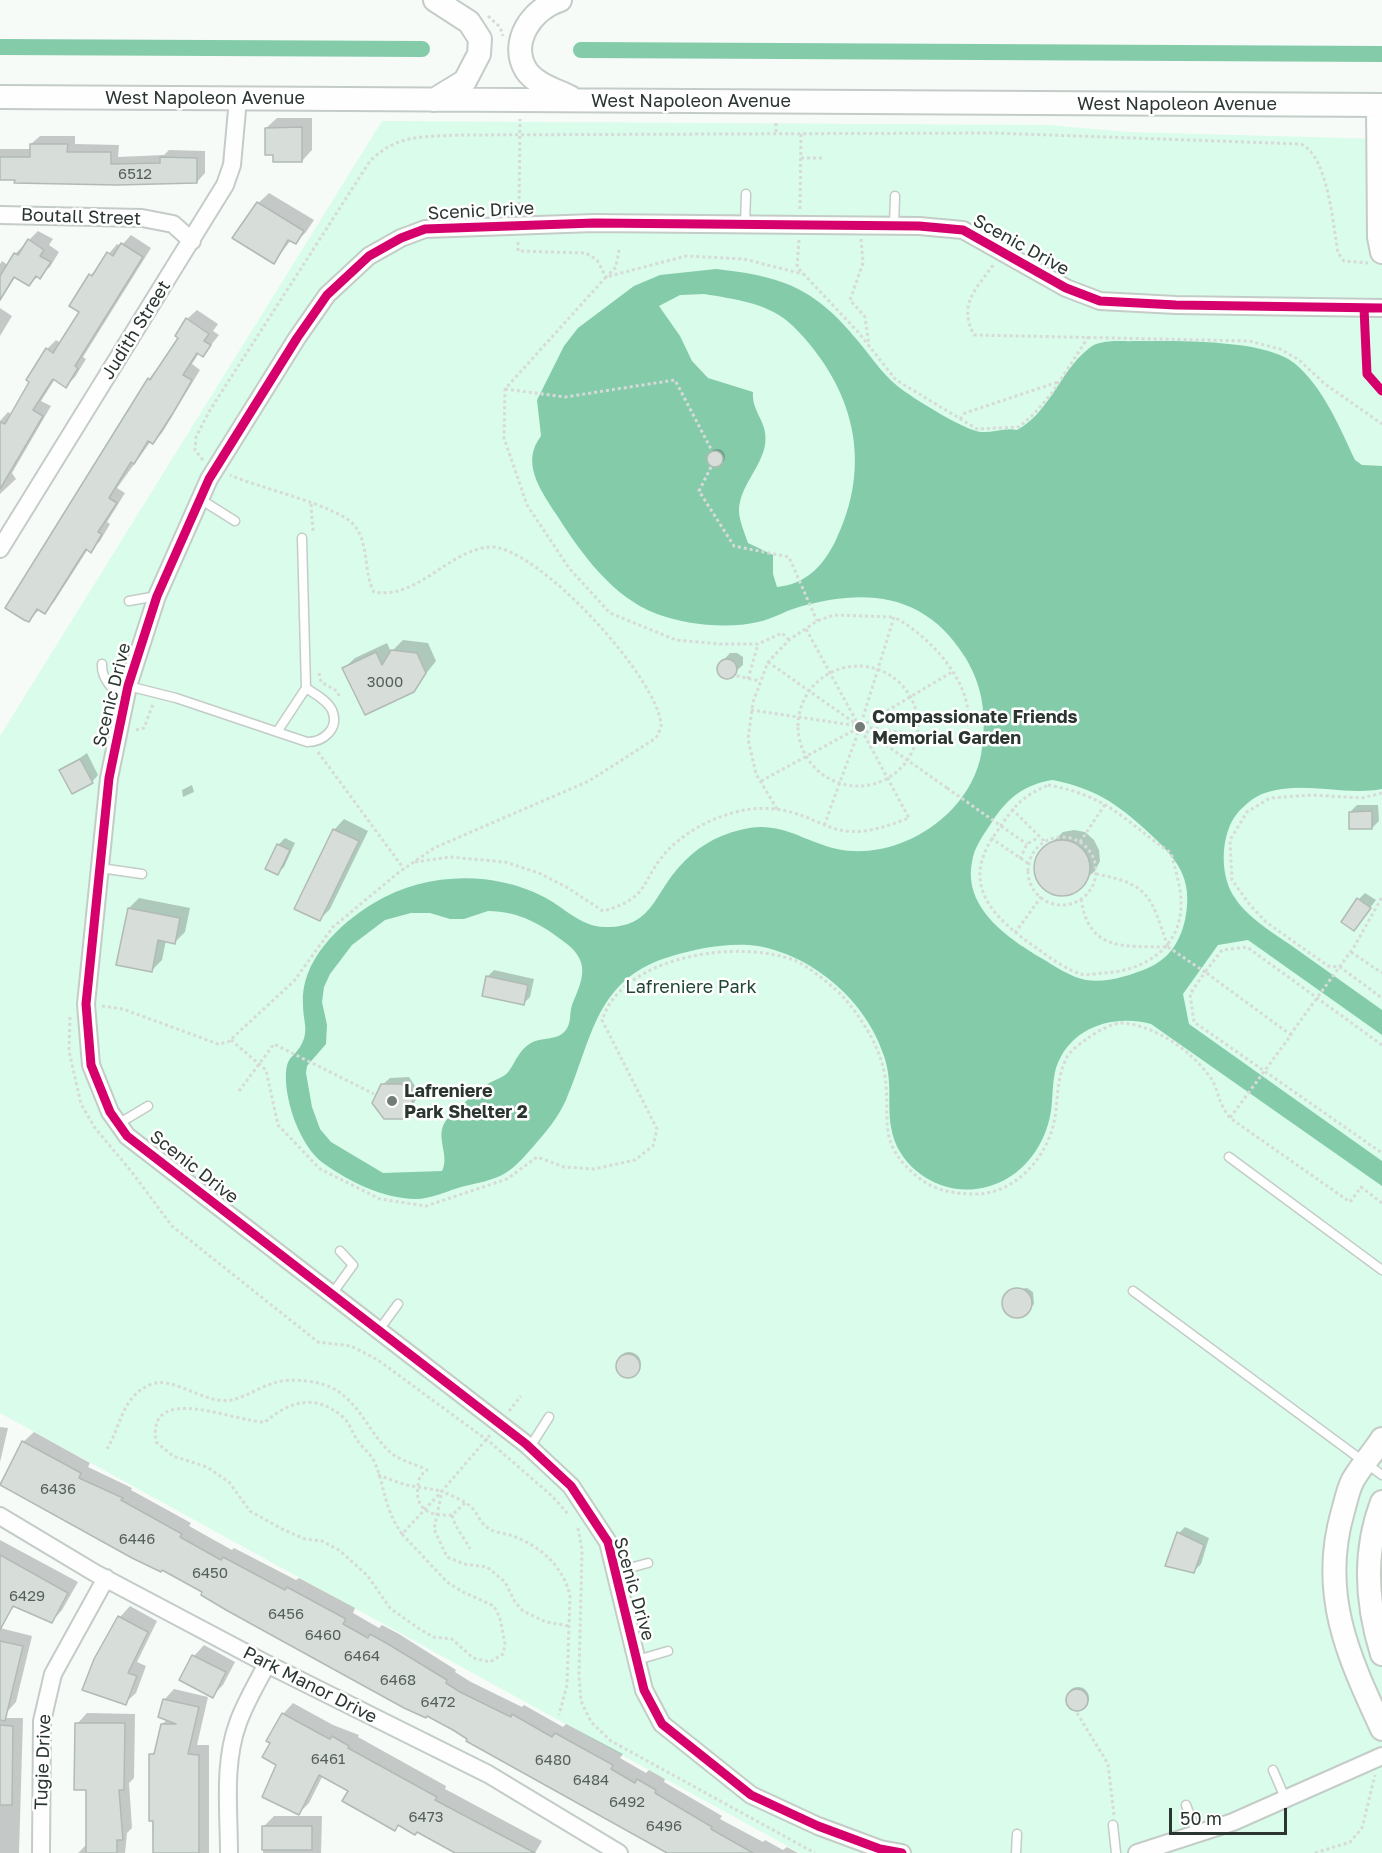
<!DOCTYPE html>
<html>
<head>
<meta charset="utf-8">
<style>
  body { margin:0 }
  #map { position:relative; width:1382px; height:1853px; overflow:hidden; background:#f6fbf8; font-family:"Golos Text",sans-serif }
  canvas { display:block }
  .scale { position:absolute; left:1169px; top:1808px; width:118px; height:27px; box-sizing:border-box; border:3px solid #2b3630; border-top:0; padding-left:8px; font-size:18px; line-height:21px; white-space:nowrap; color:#2b3630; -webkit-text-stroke:4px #fff; paint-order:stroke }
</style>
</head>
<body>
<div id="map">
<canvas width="1382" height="1853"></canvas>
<div class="scale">50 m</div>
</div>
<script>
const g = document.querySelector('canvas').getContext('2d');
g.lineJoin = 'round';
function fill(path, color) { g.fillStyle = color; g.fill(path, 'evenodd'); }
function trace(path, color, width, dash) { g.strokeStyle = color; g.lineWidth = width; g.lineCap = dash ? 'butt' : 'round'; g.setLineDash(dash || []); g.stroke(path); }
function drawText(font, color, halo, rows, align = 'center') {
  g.font = font + ' "Golos Text",sans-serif'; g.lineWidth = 5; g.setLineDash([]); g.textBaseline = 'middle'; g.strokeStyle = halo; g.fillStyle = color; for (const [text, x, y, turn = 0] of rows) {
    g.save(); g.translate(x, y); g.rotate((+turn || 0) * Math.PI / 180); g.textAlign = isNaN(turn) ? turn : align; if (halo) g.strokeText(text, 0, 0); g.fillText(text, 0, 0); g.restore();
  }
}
fill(new Path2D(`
  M382,121L1047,125L1129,132L1382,139V1853H800L0,1413V736Z`), '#dafcea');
fill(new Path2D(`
  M716,269C782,276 815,288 858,341C873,359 885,378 904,391C918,401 966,431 981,432C993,433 1005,427 1017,430C1050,412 1059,373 1087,350C1094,343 1103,342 1113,341C1157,342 1260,336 1294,363C1322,385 1340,428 1355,460L1362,465L1382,466V789C1344,796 1305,781 1268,792C1252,796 1234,813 1229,828C1221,848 1222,877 1233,895C1246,917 1272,932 1292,946C1322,967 1352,989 1382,1010V1035L1248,940L1218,945L1183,994L1189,1024L1382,1161V1186L1151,1024C1113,1014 1070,1027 1056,1068C1052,1082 1053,1097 1051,1111C1045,1150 1017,1184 976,1189C938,1194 897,1167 891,1127C887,1102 893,1083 884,1056C867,1002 814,956 758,946C730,942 698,948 672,956C595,978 593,1038 566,1100C558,1118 545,1133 532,1148C523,1158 513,1170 500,1176C487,1182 471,1184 458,1188C445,1192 430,1199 416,1199C381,1198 350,1182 323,1163C300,1146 284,1100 286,1072C288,1056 292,1059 300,1047C310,1031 303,1022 303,1005C300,961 339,924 374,903C423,873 490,870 542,896C563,906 580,927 605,927C652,928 653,896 679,867C696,848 715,836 740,830C779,819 802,841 837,849C898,862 969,816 981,755C987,719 984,688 965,657C925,593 866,588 799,607C785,611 772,619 758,622C728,629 686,625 657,614C612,597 581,553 556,514C539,488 521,462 541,436L537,400L564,346L578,328L634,286L660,275ZM704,294C734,299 770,303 793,326C854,387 874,463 835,542C822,567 806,584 777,587L773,574V555L748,543C745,534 739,520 739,511C739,487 761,468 765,445C769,422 751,412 753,392L708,378L692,361L680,336L659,306L680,295ZM1053,780C1095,789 1115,802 1147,831C1176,858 1194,877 1185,920C1180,942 1169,959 1148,968C1129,976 1107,983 1086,980C1070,977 1055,966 1041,958C1008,938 963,908 972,862C974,847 984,834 992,822C1007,798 1025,784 1053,780ZM488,911C519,911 543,925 567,944C591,963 582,981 572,1005C569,1014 572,1023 565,1031C557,1041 541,1037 531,1043C519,1050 516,1061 509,1071C504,1078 493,1080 486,1085C477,1092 451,1113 445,1122C435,1138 450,1155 442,1171L383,1173L331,1142L320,1129L312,1107L306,1073L307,1066L326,1044L327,1025L322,1002L324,987L330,974L352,945L385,920L411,913H430L450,919H464Z`), '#84cbaa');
fill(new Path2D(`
  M277,118H312V150L302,161L266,128Z
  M40,136H75V144L119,145L118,157L164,155L169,150L205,151V173L197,182L0,179V149H31V144Z
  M269,193L314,220L306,232L296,242L291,240L274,262L252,209Z
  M38,231L53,239L49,245L59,252L50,267L29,284L16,276L0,301V264L2,261L8,265L15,254Z
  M131,235L151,248L83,357L86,359L75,377L66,386L55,379L41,401L51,406L12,473L16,479L0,494V421L8,412L12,415L47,349L56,340L61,343L82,312L71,305L91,275L117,244L121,246Z
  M0,308L12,316L0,336Z
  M197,310L218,324L213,331L219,335L203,355L199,353L192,364L200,370L162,433L153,442L151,441L117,488L125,493L107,522L110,524L100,541L90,551L88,549L54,602L45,612L40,609L29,620L149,379L180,338L187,319Z
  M709 457a8 8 0 1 1 16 0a8 8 0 1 1-16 0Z
  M403,640L428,643L436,661L413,690L344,668L355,658L387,643L391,652Z
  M730,653H737L743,657V665L729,677H723L718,673V666Z
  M87,753L98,775L92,782L61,771Z
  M192,785L194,792L183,797L182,790Z
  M1357,805H1378L1379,821L1372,828L1350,812Z
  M344,819L368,831L330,909L320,919L334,830Z
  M1074,830L1085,832L1094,840L1099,850L1100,861L1095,871L1067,894L1048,891L1037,876V857L1063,832Z
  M285,838L295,843L284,867L277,874L278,845Z
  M1365,893L1376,900L1354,929L1359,899Z
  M139,898L190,908L185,932L175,942L166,940L162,960L151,971L129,908Z
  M494,970L534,979L530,997L524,1003L487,977Z
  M409,1077L419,1092L411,1110L404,1117L382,1085L390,1078Z
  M1027,1288L1033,1292L1034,1304L1022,1316H1012L1005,1309L1003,1300L1009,1291Z
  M617 1364a12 12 0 1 1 24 0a12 12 0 1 1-24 0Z
  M0,1427L8,1428L0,1462Z
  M34,1432L90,1463L88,1467L132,1488L131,1490L191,1523L189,1526L232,1550L234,1548L296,1580L299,1578L355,1608L353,1613L379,1628L382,1625L399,1634L456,1670L455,1672L471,1682L522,1707L524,1705L563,1727L566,1724L623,1754L620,1758L646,1773L649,1770L665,1779L664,1782L722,1816L720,1819L763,1842L765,1840L783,1850L787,1847L798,1853H670L428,1714L162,1568L160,1570L0,1483L23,1442Z
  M1185,1527L1209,1538L1201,1564L1194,1571L1179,1533Z
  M0,1540L78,1582L62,1610L52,1621L16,1605L7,1614L0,1610Z
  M130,1606L157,1621L137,1662L146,1666L136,1693L125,1703L95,1660L120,1617Z
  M0,1628L32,1636L16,1702L6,1713L0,1711Z
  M204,1645L235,1662L223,1685L212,1696L181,1680L194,1656Z
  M1067 1698a11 11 0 1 1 22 0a11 11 0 1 1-22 0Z
  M174,1689L208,1697L197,1745H209V1853H153L151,1755L157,1749L162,1724L168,1719L164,1700Z
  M293,1703L333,1725L359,1735L358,1737L446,1786L445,1789L542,1841L535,1853H457L417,1831L399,1824L395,1829L350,1790L323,1775L309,1803L298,1814L272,1742L283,1714Z
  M87,1713L135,1714L134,1778L129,1783L132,1828L127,1833L125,1853H78L87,1844V1788L77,1724Z
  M0,1718H23L19,1853H0Z
  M274,1816H322L321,1853H263L264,1826Z`), '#0003');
trace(new Path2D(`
  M0,47L422,49
  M581,50L1382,54`), '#84cbaa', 16);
const building = new Path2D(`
  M302,127V162H273V155H265V128Z
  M30,144H68L67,152H111V164L160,163V157L197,158V183L117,185L14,183L15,180H0V157H30Z
  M257,202L304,231L296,244L288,240L274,264L232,238Z
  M28,239L44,250L40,256L51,262L40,279L36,276L29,286L14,277L0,300V276L14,253L18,255Z
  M121,243L143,257L75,366L78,368L66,388L53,379L33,410L43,416L0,489V422L5,424L29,382L26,380L46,348L53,353L79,312L69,306L89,274L92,276L107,252L113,256Z
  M186,318L209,334L204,341L211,345L203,357L197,353L183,375L192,380L173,413L153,444L148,441L134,464L131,462L109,498L117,503L98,532L102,534L91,553L86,549L45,614L37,609L29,622L24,620L5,608L148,378L150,380L178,338L175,336Z
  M707 459a8 8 0 1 1 16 0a8 8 0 1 1-16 0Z
  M391,650L417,653L426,673L414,692L365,715L342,668L376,652L382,665Z
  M717 669a10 10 0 1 1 20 0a10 10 0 1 1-20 0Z
  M80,759L93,783L72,794L59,770Z
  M1372,811V829H1349V812Z
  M333,829L359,841L320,921L294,909Z
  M1034 868a28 28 0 1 1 56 0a28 28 0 1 1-56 0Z
  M277,844L290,850L278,875L265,869Z
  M1357,898L1371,908L1354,931L1341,922Z
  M128,908L180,918L175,944L158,940L152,972L116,965Z
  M486,976L528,985L524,1005L482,996Z
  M381,1084H402L413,1100L405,1119H384L372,1103Z
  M1002 1303a15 15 0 1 1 30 0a15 15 0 1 1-30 0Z
  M616 1366a12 12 0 1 1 24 0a12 12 0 1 1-24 0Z
  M22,1441L81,1473L79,1478L123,1498L121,1500L182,1534L180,1537L221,1560L223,1557L285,1590L287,1587L346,1619L343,1624L368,1638L370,1634L388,1644L447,1680L446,1683L460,1692L511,1717L512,1714L552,1737L555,1733L613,1765L611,1769L635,1783L637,1779L656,1790L655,1793L712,1827L711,1829L753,1853H667L466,1741L467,1739L453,1730L427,1716L426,1718L404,1708L226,1610L201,1595L202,1592L162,1570L161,1572L132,1558L0,1485Z
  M1177,1532L1204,1545L1194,1573L1165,1566Z
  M0,1555L68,1593L52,1623L13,1606L0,1630Z
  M118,1616L148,1632L128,1673L137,1676L126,1705L82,1690L94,1659Z
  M0,1641L23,1646L5,1721L0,1720Z
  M192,1655L226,1672L213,1698L179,1680Z
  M1066 1700a11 11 0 1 1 22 0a11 11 0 1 1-22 0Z
  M163,1699L199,1707L188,1754L199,1755V1853H153V1821H149V1754H154L161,1724H176L158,1717Z
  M282,1713L322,1735L330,1739L332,1736L349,1746L348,1748L437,1797L435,1800L535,1853H455L417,1832L415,1835L398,1825L395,1831L374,1819L342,1801L348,1791L319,1775L299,1815L262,1797L276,1765L262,1757L270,1743L266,1741Z
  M75,1723H125L124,1790H119L123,1840H117V1853H86V1790H74Z
  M0,1725L13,1726L12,1805H0Z
  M262,1826H312V1850H262Z`);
fill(building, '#d7deda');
trace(building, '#b2bab5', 1.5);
const lane = new Path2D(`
  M745,224L746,194
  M894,226L895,196
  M200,499L235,521
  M129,601L157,596
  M102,664C101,678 113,692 125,697
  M128,686L176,698L307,742C323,742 340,729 332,710C327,700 315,694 306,688L302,538
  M277,732L306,688
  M100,868L142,874
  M118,1124L148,1106
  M1229,1157L1382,1270
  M1133,1291L1382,1475
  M332,1294L353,1265L340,1251
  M379,1330L398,1304
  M530,1447L549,1417
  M615,1572L648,1563
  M637,1660L668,1651
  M1273,1770L1285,1798
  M1186,1805L1197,1834
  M1113,1825L1116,1853
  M1016,1853L1017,1834`);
const street = new Path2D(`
  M0,215L142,218L173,224L192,241
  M0,549L225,185L232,165L238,99
  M0,1516L95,1573L267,1664L488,1774L619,1853
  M41,1853L42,1721L53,1674L106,1578
  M229,1853C229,1811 223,1763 238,1723C245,1703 257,1683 267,1664
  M902,1853L880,1849L818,1826L751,1795L662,1724L644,1690L608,1542L571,1486L526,1444L127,1136L110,1112L91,1065L86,1004L109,778L128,686L157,596L209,479L297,338L327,295L369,256L401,238L425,229L594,223L919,226L963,230L1066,288L1100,301L1176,305L1382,308
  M1137,1853L1233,1822L1382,1756`);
const secondary = new Path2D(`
  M560,0C532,9 509,42 526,70C535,84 556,90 570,97
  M0,97L1382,105
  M434,100L465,81L479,54L480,39L469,22L435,0
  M1378,105L1379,237L1382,252
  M1382,1439C1373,1453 1361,1466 1353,1480C1348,1489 1346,1501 1343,1511C1319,1593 1348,1656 1382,1729
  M1382,1502C1363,1552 1366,1603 1382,1654`);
trace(lane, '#c4ccc8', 11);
trace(street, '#c4ccc8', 20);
trace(secondary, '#c4ccc8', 26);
trace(new Path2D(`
  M488,16L500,27L503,36
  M776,123V134
  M801,158H823
  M800,209L801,134
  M519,211L520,119
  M861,239L863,263L850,300L865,317L869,345
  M799,240L797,267L858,332L896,380L977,429L1019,427L1035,413L1052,393L1089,336
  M518,242V251L586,253L597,260L606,277L616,267L619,250
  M993,265C975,291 958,304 974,335L1249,341L1280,349L1299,360L1325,384L1382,424
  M505,389L565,397L675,380L712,451
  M960,419L965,413L1058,382
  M203,460L195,450L196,437L210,410L370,161C397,134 423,137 459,135L994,133L1301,144C1328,156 1333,225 1338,253L1344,261L1368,263
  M711,467L699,491L734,546L789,557L817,621
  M311,504L313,531
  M806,629L859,726
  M789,640L782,633L758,644H720L676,640L610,613L569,568L527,505L504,438L505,389L606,277L686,256L744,259L803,274
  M768,662L947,788
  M798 726a60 60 0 1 1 120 0a60 60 0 1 1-120 0Z
  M319,673L321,682L337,691L340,698
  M725,673L759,681
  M748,679L758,644
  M751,710L966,742C967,731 969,716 967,705C960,669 924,633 894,617L860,727
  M136,730L144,728L153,704
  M318,752L404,869
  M761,781L860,727L952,672
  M1048,785C1109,796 1123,820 1171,853C1175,869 1182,889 1181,906C1180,949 1143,971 1104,973C1097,973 1088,976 1081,974C1067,970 1050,958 1038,949C994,919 958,885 996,833C1013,808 1019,798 1048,785Z
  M1382,793L1362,798L1311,795L1270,798L1247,812L1230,840L1232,880L1250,905L1266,922L1328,966L1340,967L1382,998
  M777,809L756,774L748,739L753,702L768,662L789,640L817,621L834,615L894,617
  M1012,809L1045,842
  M1011,833L1027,844
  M1028 871a34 34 0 1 1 68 0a34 34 0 1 1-68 0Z
  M991,838L1029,864
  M1080,842L1106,803
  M1020,859L1027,844L1039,837
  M415,862L450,857L505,862L539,873L568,888L603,911C653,898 640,877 671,847C686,833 706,821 726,815C751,806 777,806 803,816C817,821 830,829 846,831C867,834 890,825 909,818L860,727L824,826
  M1081,899C1089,952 1124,946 1168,947C1151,898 1151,884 1096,874
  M1015,933L1041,897
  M1168,947L1205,972L1190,994L1194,1022L1382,1153
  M1351,952L1382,973
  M102,1006L123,1009L218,1044L228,1042L294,981L333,927L398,873L434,848L589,781L656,738C658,734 660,730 661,726C661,681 537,545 490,547C448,550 418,600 374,592C363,572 370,545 354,525C337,505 258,488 230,475
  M70,1017L69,1051L81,1104L95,1128L131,1171L172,1226L318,1342L351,1346L378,1360L491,1443L552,1496L569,1515
  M1290,1035L1354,947L1382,897
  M231,1040L266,1070L278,1125L320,1169L380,1199L426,1206L507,1179L537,1157L564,1167L594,1169L635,1160L653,1146L657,1129L602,1020C605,1013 608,1005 613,999C649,953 741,941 794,960C807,965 837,989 846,1000C863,1021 878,1044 884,1071C893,1118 873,1141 919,1178C936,1191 955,1194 977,1194C1017,1193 1049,1155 1055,1117C1058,1097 1057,1076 1067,1057C1071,1050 1081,1043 1088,1038C1097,1032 1111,1023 1122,1023C1145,1024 1174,1040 1190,1055C1197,1061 1207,1072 1212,1080C1220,1094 1217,1101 1230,1118
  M1382,1045L1247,947L1222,950L1205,972L1291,1035L1230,1118L1350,1202L1361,1187L1382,1203
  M239,1091L274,1044L374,1094
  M509,1411L521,1396
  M490,1435L442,1491C451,1496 464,1500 471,1507C478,1513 480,1523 488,1528C495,1533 503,1533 510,1535C539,1545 563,1565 570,1596L567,1685L559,1715
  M107,1449C121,1426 122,1395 152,1384C174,1376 206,1405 231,1400C246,1397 260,1387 274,1383C290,1377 322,1381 336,1390C360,1405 368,1430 387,1449C396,1460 414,1463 427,1470L420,1476C412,1504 423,1517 452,1515
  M378,1475L406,1485L442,1491
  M465,1503L452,1515C455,1528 464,1537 470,1549
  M578,1528L582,1550L579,1675L581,1701L591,1722L611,1741L815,1853
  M402,1534C383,1507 386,1488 374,1461C371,1454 365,1450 360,1444C353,1436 351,1424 343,1417C315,1393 290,1401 265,1422C234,1422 146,1381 156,1442L173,1456L207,1467L229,1482L250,1511L282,1529L305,1539L322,1541L339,1550L367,1575L390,1608L418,1628L433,1637L452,1639L473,1658L490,1662L503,1654L505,1644L500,1618L494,1606L463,1592L447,1582L402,1534L442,1491L434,1529L447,1557L464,1564L487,1567L505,1582L515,1602L523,1611L546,1622L569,1626
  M1077,1713L1108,1764L1114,1815
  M1315,1853L1350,1842L1362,1828L1375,1775`), '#d7dad9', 3, [3, 3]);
trace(lane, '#fefefe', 8);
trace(street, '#fefefe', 16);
trace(secondary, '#fefefe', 22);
trace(new Path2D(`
  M947,788L1011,833`), '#d7dad9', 3, [3, 3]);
trace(new Path2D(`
  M1364,308L1367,374L1382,391
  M902,1853L880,1849L818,1826L751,1795L662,1724L644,1690L608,1542L571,1486L526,1444L127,1136L110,1112L91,1065L86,1004L109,778L128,686L157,596L209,479L297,338L327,295L369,256L401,238L425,229L594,223L919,226L963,230L1066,288L1100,301L1176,305L1382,308`), '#d6006c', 9);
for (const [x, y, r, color] of [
  [860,727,6,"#727b76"],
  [392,1101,6,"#727b76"]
]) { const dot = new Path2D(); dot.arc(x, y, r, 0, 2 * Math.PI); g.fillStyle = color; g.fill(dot); trace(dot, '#fff', 2); }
drawText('15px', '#56605a', null, [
  ["6512",135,174],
  ["3000",385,682],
  ["6436",58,1489],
  ["6446",137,1539],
  ["6450",210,1573],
  ["6429",27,1596],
  ["6456",286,1614],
  ["6460",323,1635],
  ["6464",362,1656],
  ["6468",398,1680],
  ["6472",438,1702],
  ["6461",328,1759],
  ["6480",553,1760],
  ["6484",591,1780],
  ["6492",627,1802],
  ["6473",426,1817],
  ["6496",664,1826]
]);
drawText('18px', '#2b3630', '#fff', [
  ["West Napoleon Avenue",205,98],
  ["West Napoleon Avenue",691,101],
  ["West Napoleon Avenue",1177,104],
  ["Scenic Drive",481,211,-3],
  ["Boutall Street",81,217,2],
  ["Scenic Drive",1021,245,29],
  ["Judith Street",136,330,-58],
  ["Scenic Drive",112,695,-76],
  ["Scenic Drive",194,1167,38],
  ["Scenic Drive",634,1589,74],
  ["Park Manor Drive",310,1685,27],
  ["Tugie Drive",43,1762,-88]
]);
drawText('bold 18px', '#2b3630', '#fff', [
  ["Compassionate Friends",872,717],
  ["Memorial Garden",872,738],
  ["Lafreniere",404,1091],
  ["Park Shelter 2",404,1112]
], 'left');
drawText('18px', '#1e4734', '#fff', [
  ["Lafreniere Park",691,987]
]);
</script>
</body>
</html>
